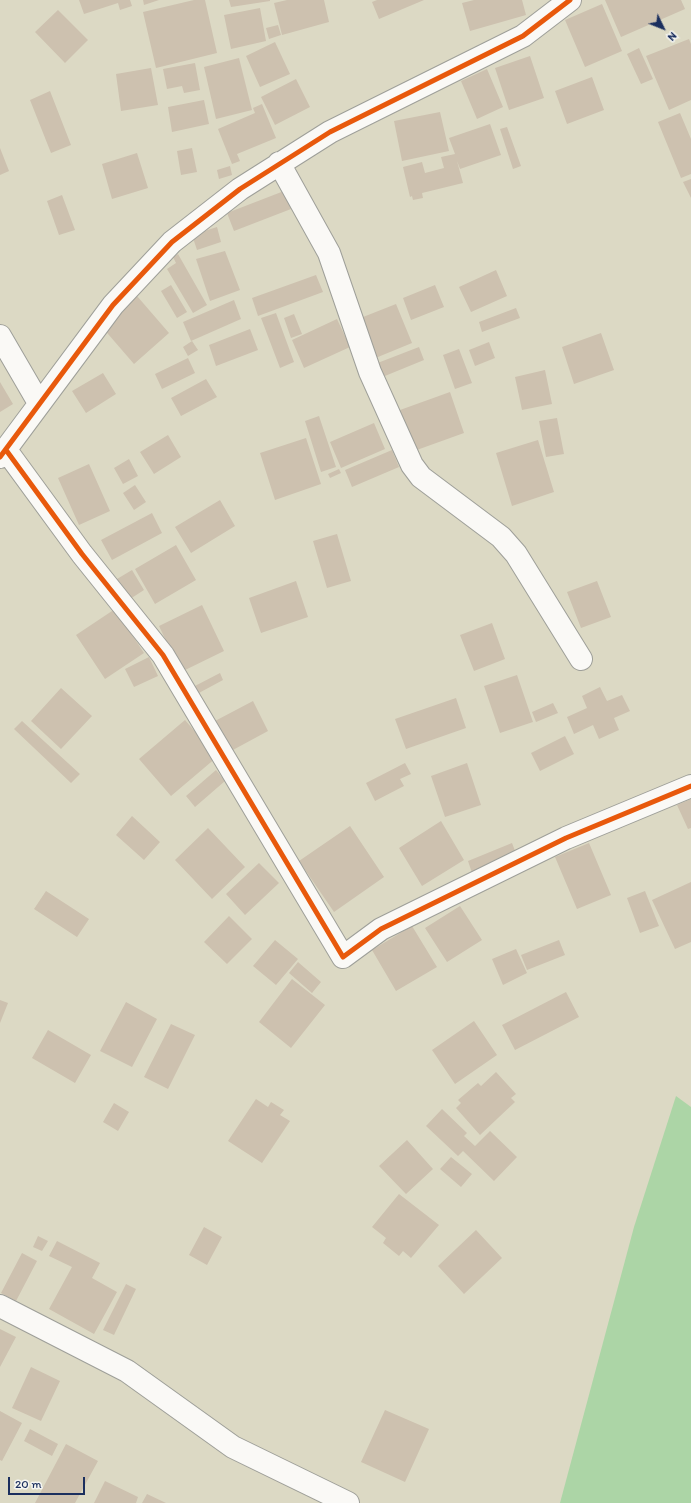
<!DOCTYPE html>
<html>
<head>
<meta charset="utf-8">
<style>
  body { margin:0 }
  #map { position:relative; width:691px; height:1503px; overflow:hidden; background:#dcd9c4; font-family:Itim,sans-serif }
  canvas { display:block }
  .north { position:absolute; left:643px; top:8px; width:40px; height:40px; -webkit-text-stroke:3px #f6f6f2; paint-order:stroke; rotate:133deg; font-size:11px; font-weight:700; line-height:16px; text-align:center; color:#1b2f5e }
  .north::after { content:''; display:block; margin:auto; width:14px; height:18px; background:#1b2f5e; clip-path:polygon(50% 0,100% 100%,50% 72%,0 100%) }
  .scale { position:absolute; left:8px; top:1477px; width:77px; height:18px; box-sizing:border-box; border:2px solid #1b2f5e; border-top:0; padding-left:5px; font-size:12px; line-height:14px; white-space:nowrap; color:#1b2f5e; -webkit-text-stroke:3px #f6f6f2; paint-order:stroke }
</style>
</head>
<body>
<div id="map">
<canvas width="691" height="1503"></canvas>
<div class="north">N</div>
<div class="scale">20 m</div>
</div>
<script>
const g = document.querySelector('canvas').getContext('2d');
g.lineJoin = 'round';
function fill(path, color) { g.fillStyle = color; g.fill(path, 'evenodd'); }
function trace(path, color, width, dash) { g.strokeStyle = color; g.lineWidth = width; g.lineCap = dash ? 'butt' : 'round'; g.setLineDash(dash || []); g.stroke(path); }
fill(new Path2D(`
  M676,1096L691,1107V1503H560L634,1227Z`), '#acd5a6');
fill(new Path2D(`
  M79,0H130L132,6L120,10L118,3L84,14Z
  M143,0H159L144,5Z
  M194,0H205L217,53L156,68L143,12Z
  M229,0H270V1L231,7Z
  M287,0H324L329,22L282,35L274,3Z
  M377,0H424L379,19L372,2Z
  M474,0H522L526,15L470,31L462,3Z
  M605,0H681L685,9L621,37Z
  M602,4L622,51L585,67L565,20Z
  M260,8L266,41L231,49L224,15Z
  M58,10L88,40L65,63L35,32Z
  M278,25L281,35L269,39L266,28Z
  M689,39L691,44V100L669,110L646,56Z
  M275,42L290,74L260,87L246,56Z
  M639,48L653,79L641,84L627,54Z
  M530,56L544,98L509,110L495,68Z
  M239,58L252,110L216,119L204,67Z
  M195,63L200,90L184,93L182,86L167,89L163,69Z
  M151,68L158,105L121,111L116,74Z
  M487,69L503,107L477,119L461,81Z
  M592,77L604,110L567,124L555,91Z
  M296,79L310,107L275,125L261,97Z
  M50,91L71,145L51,153L30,100Z
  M204,100L209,124L172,132L168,107Z
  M262,104L276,138L237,154L240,161L232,164L218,129L255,113L253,108Z
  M440,112L449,151L402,161L394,121Z
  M680,113L691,139V174L681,178L658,122Z
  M490,124L501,155L460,169L457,161L463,183L422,193L423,198L413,200L412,196L410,197L403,167L422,162L425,173L444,168L441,157L455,154L449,138Z
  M507,127L521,166L513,169L500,129Z
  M0,148L9,171L0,175Z
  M192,148L197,172L181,175L177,151Z
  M137,153L148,188L112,199L102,164Z
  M230,166L232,175L219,179L217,170Z
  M691,179V198L683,182Z
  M284,191L291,209L234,231L227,213Z
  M62,195L75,230L59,235L47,201Z
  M217,227L221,242L197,250L192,235Z
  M225,251L240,290L210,301L196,259Z
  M178,254L207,305L193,313L167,269L176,263L173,257Z
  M496,270L507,296L471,312L459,287Z
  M316,275L323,292L258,316L252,298Z
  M171,285L187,312L177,318L161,291Z
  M435,285L444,307L411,320L403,298Z
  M137,296L169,333L134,364L102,327Z
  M234,300L241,319L191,341L183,322Z
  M396,304L412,343L373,359L358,319Z
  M516,308L520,318L482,332L479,322Z
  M276,313L294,362L280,368L261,318Z
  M294,314L302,334L291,338L284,318Z
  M337,319L350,347L304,368L292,340Z
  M250,329L258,350L216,366L209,345Z
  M601,333L614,370L574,384L562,347Z
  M192,341L198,350L188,356L183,347Z
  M489,342L495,358L475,366L469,350Z
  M419,347L424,360L380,378L375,364Z
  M459,349L472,383L455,389L443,355Z
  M188,358L195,373L162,389L155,374Z
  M545,370L552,404L522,410L515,377Z
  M103,373L116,394L86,413L72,391Z
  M206,379L217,397L181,416L171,398Z
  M0,382L13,404L0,412Z
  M450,392L464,433L414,451L400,410Z
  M319,416L336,467L321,472L305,421Z
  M557,418L564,454L546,457L539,421Z
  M374,423L385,449L341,468L330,442Z
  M168,435L181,457L154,474L140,452Z
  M306,438L321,484L275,500L260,453Z
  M538,440L554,492L512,506L496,453Z
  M392,450L399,467L352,487L345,470Z
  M129,459L138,476L123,484L114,468Z
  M89,464L110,511L79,525L58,478Z
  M339,469L341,473L330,478L328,474Z
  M135,485L146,502L134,510L123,493Z
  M220,500L235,526L191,553L175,527Z
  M152,513L162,533L112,560L101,540Z
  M337,534L351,581L327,588L313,541Z
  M176,545L196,580L155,604L135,569Z
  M132,570L144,590L130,599L117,579Z
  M296,581L308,617L261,633L249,598Z
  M597,581L611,617L581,628L567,592Z
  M202,605L224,651L181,672L159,626Z
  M115,609L144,653L105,679L76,635Z
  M492,623L505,659L474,671L460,635Z
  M149,657L158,676L134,687L125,669Z
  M220,673L223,680L197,694L193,687Z
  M517,675L533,722L500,733L484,686Z
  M600,687L607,701L622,695L630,711L614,718L619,730L599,739L593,725L574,734L567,717L587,708L582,696Z
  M61,688L92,716L61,749L31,721Z
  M456,698L466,728L406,749L395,719Z
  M253,701L268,731L231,751L215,721Z
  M553,703L558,713L536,722L532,712Z
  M185,720L217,757L171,796L139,759Z
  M22,721L80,774L71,783L14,729Z
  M565,736L574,754L540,771L531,753Z
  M405,763L411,774L400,779L404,786L375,801L366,783Z
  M467,763L481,805L445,817L431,776Z
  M216,770L225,781L195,807L186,796Z
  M691,799V828L688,829L677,805Z
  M132,816L160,842L144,860L116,835Z
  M441,821L464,860L422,886L399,848Z
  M350,826L384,877L334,912L299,861Z
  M208,828L245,867L212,899L175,860Z
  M512,843L517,856L472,873L468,861Z
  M589,843L611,895L577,909L555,857Z
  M259,863L279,883L245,915L226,894Z
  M691,882V942L675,949L652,900Z
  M46,891L89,919L77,937L34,909Z
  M645,891L659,926L640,933L627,898Z
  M460,906L482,940L447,962L425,928Z
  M229,916L252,939L227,964L204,942Z
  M412,926L437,967L396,991L372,950Z
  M275,940L298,959L276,985L253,966Z
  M559,940L565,955L527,970L521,955Z
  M516,949L527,973L503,985L492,959Z
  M298,962L321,982L312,993L289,973Z
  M292,979L325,1005L291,1048L259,1022Z
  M566,992L579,1017L515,1050L502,1025Z
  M0,1000L8,1003L0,1023Z
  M126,1002L157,1019L132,1067L100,1051Z
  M474,1021L497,1055L455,1084L432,1050Z
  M171,1024L195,1035L168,1089L144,1077Z
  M48,1030L91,1055L75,1083L32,1058Z
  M496,1072L516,1094L511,1098L515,1102L480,1135L456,1108L461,1103L458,1100L478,1083L481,1086Z
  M256,1099L268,1107L271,1102L284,1110L280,1115L290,1121L262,1163L228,1141Z
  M114,1103L129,1112L118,1131L103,1122Z
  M442,1109L467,1133L464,1136L475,1146L490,1131L517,1157L494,1181L463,1151L458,1156L426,1126Z
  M407,1140L433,1169L406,1194L379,1166Z
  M451,1157L472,1174L461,1187L440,1169Z
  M399,1194L439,1225L411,1258L403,1251L399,1256L383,1243L386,1238L372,1227Z
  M204,1227L222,1237L207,1265L189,1255Z
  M476,1230L502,1258L464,1294L438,1266Z
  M38,1236L48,1241L42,1251L33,1247Z
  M57,1241L100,1263L92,1278L117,1292L94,1334L49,1309L72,1267L49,1256Z
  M22,1253L37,1261L16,1301L1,1293Z
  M126,1284L136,1289L114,1335L103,1330Z
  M0,1329L16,1337L0,1367Z
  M31,1367L60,1381L41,1421L12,1408Z
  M385,1410L429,1429L405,1482L361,1462Z
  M0,1411L22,1423L2,1461L0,1460Z
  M30,1429L58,1444L52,1456L24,1441Z
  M66,1444L98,1461L75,1503H35Z
  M105,1481L138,1497L136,1503H94Z
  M147,1494L166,1503H142Z`), '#cdc1af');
const minor = new Path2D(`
  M279,163L329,253L370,372L412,465L421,477L501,537L516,554L581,659
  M0,336L39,403
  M6,450L82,554L163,655L343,957L381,929L566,838L691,786
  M0,457L113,305L172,242L240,189L330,132L523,36L570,0
  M0,1306L127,1371L233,1447L348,1503`);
trace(minor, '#9e9f99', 24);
trace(minor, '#faf9f6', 22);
trace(new Path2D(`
  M6,450L82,554L163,655L343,957L381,929L566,838L691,786
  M0,457L113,305L172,242L240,189L330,132L523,36L570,0`), '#e8590c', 5);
</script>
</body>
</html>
